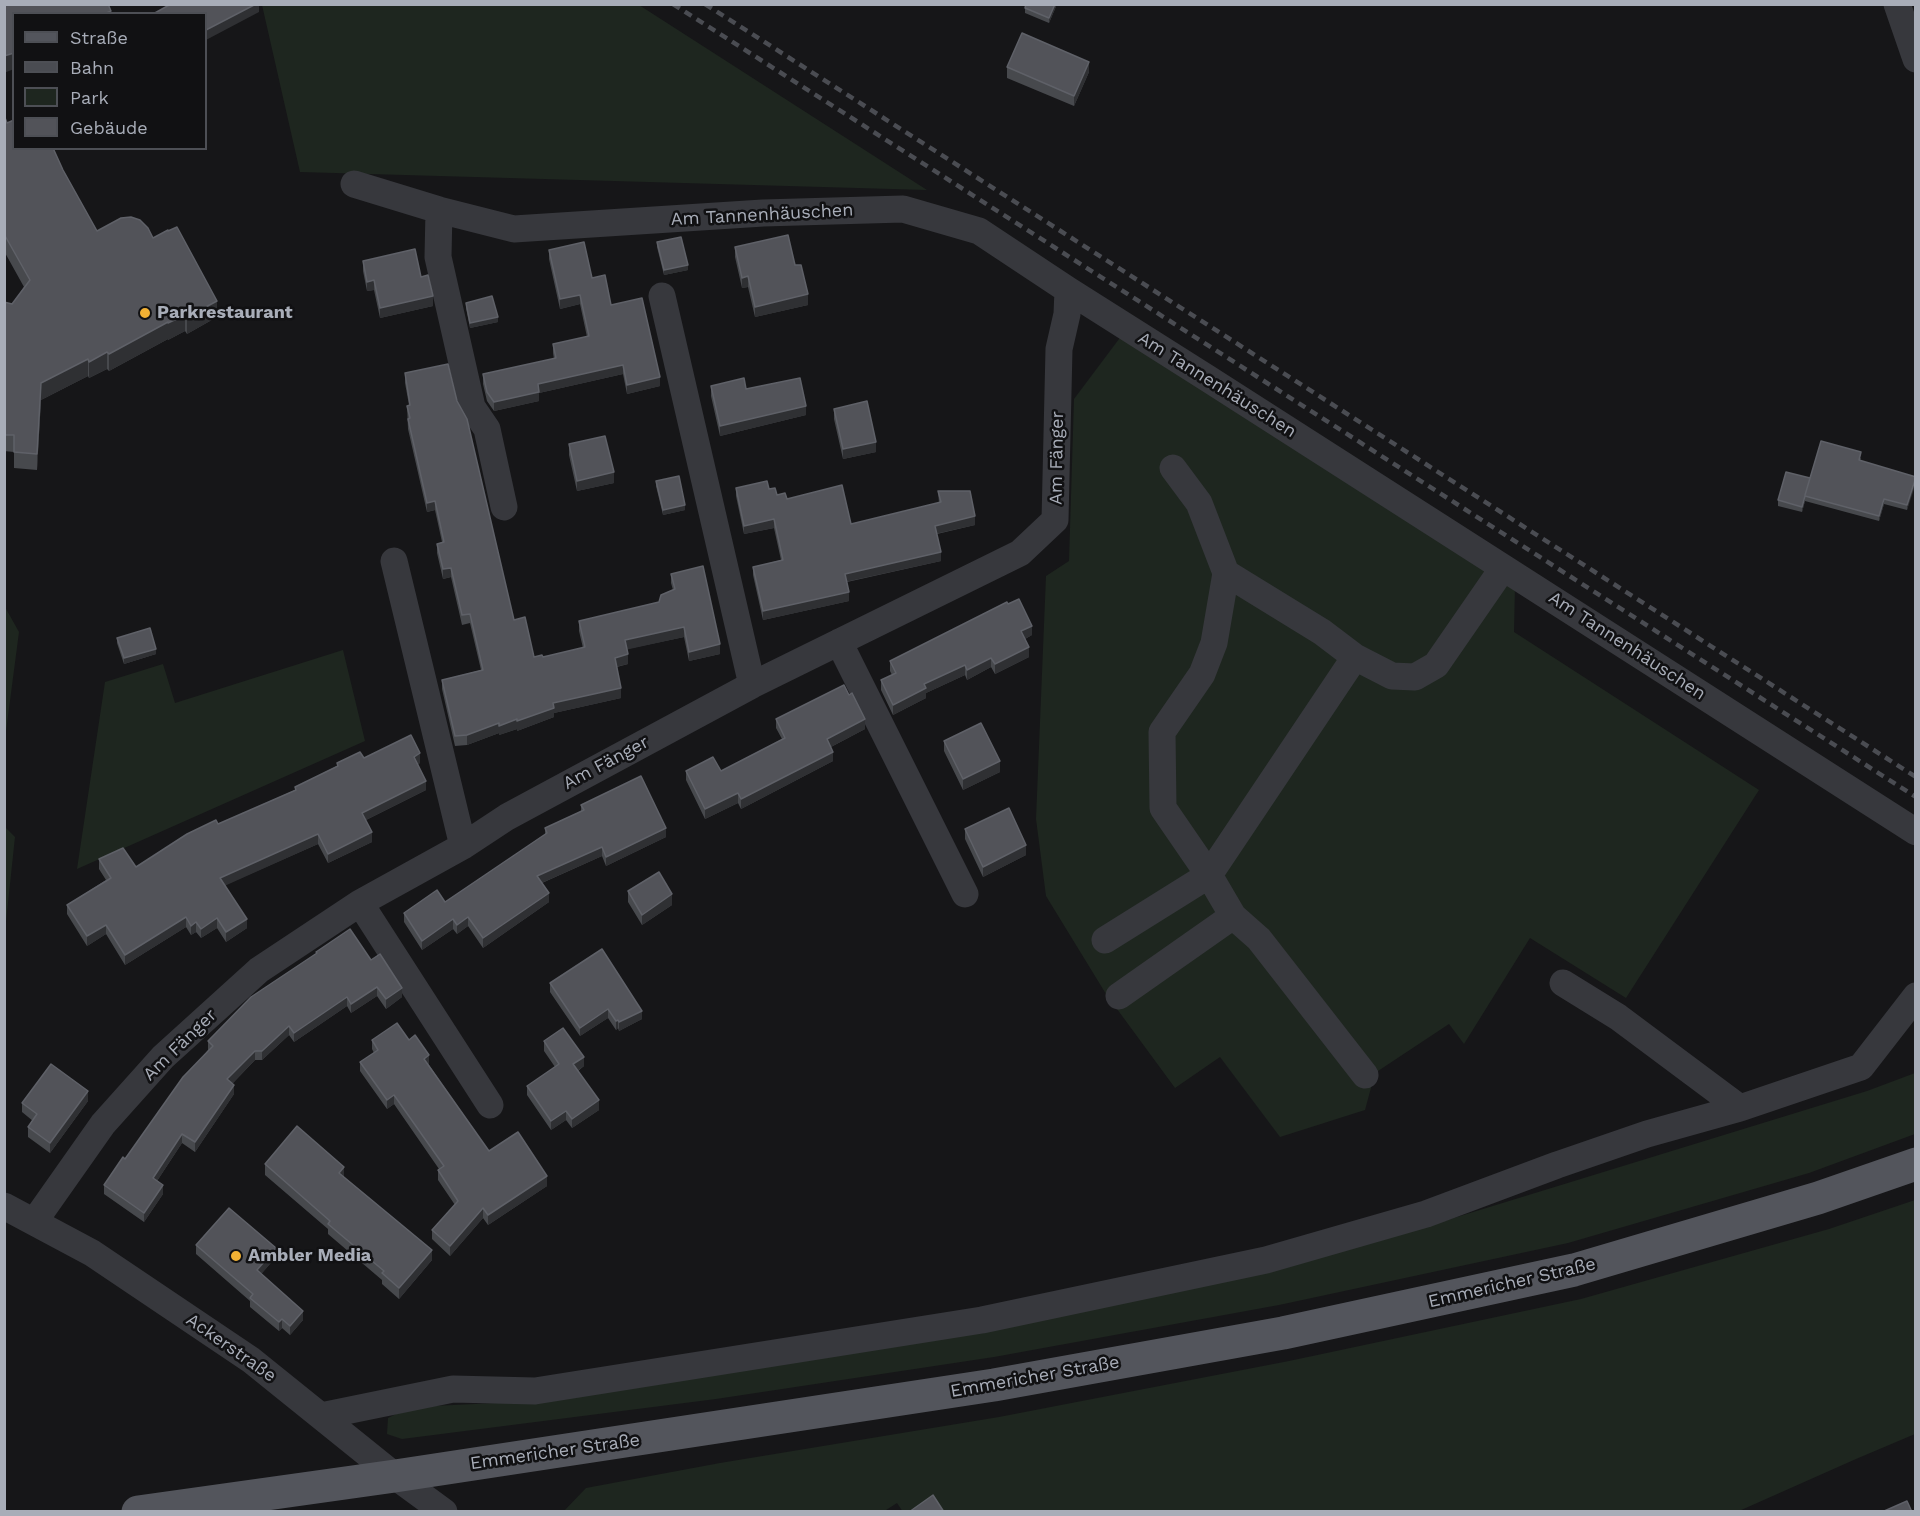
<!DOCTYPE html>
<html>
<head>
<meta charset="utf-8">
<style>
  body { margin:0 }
  #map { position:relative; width:1920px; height:1516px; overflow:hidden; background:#161618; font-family:"Work Sans",sans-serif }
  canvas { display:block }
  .frame { position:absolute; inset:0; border:6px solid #a8adb8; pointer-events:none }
  .legend { position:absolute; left:12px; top:12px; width:195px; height:138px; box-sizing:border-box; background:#111113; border:2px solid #4d4f55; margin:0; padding:8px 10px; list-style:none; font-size:18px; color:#a8adb8 }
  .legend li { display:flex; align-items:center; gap:12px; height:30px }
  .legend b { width:30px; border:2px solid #4d4f55 }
</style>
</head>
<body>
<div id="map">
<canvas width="1920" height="1516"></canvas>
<div class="frame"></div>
<ul class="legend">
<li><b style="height:8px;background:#53555c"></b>Straße</li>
<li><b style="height:8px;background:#4a4c52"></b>Bahn</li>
<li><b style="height:16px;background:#1e261f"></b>Park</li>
<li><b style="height:16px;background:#525359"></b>Gebäude</li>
</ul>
</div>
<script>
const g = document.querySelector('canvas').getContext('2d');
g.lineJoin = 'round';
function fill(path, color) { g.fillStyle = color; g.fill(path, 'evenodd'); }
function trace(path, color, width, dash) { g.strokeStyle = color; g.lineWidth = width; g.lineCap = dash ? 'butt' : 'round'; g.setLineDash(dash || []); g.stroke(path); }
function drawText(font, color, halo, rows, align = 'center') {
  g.font = font + ' "Work Sans",sans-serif'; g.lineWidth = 5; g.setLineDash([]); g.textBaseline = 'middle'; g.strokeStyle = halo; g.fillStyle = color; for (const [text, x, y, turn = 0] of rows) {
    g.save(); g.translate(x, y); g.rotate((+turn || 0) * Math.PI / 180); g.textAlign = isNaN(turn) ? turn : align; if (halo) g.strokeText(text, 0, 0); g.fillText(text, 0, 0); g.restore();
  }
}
fill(new Path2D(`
  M262,5H639L927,190L300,172Z
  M1122,335L1515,586L1514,632L1759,790L1626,998L1530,938L1464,1044L1449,1024L1375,1073L1365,1110L1280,1137L1220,1057L1175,1088L1106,994L1046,896L1036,819L1046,576L1069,561L1074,399Z
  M5,607L19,632L5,739Z
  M343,650L365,741L77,869L105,682L163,664L175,703Z
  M5,827L15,837L5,931Z
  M1915,1073V1134L1809,1173L1568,1243L1279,1305L994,1357L716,1399L402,1439L387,1434L388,1418L410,1407L540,1401L1431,1225L1867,1091Z
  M1915,1200V1434L1856,1459L1739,1511L903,1512L897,1503L883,1512H563L586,1488L720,1463L999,1417L1289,1361L1581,1299L1829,1229Z`), '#1e261f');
trace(new Path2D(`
  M1897,4L1916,59
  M354,184L439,210L514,229L763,213L903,209L979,231L1068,290L1207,378L1916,832
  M439,210L438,257L472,407L487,429L504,507
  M662,296L752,685
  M1173,468L1199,503L1226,573L1322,632L1355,657L1392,676L1415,677L1436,665L1503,568
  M394,561L463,846
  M1226,573L1214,643L1202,674L1162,732L1163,808L1209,875L1355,657
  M839,642L965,894
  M360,903L490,1105
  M1105,940L1209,875L1233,916L1259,939L1365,1075
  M1563,983L1618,1017L1740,1108L1861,1067L1916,996
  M1119,996L1233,916
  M4,1206L92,1253L251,1360L395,1476L444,1512
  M34,1222L103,1124L163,1057L259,970L360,903L463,846L507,817L752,685L1020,553L1055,520L1059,349L1067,314L1068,290
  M321,1416L453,1389L535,1391L982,1320L1266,1260L1426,1214L1557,1165L1647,1134L1740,1108`), '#37383d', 27);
trace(new Path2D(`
  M138,1512L395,1476L994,1385L1283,1333L1574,1270L1818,1198L1916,1164`), '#53555c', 33);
trace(new Path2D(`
  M673,4L1916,797
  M705,4L1916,777`), '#4a4c52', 4.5, [8, 6]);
fill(new Path2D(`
  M1057,4L1049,23L1025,13V8Z
  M1007,67L1089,72L1074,106L1007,78Z
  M4,115L7,123L63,170L97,231L153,238L217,317L187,334L185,331L168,340V339L109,371L107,369L89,378L88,376L41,400L37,470L14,468V452L4,451V302L12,304L24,287L4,251Z
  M657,242L688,270L664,275L657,247Z
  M735,247L795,265L808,305L755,317L748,287L742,288L735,257Z
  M549,250L592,278L611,305L660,386L627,394L623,374L539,393V401L494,411L487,401L483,384V374L554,359L553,353V344L587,337L580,304L560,309L549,259Z
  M363,261L421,277L433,306L380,318L374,290L367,291L363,271Z
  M466,303L498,322L470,328L466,308Z
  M405,373L457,401L514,620L534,657H543L583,648L579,631V621L659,602L673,590L671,583V574L720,654L689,661L684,637L627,649L628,664L617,667L621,698L554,713V717L517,731V729L499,735V733L467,745L455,746L442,689V680L481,670L470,623L462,625L451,577L443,579L437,553V544L442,542L435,510L427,512L408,429L407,406L409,405L405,383Z
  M711,386L746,389L806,415L720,436L711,396Z
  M834,409L876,452L843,459L834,419Z
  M569,444L614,483L577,491L569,455Z
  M1861,458L1860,461L1916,477L1907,510L1884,504L1879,521L1805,501L1802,512L1778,506V500L1810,478Z
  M656,481L685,510L663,515L656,486Z
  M736,488L769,489L777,495L851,524L939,503L938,491L975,525L937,534L941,561L847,582L849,601L763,620L753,575V567L781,560L774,528L744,534L736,496Z
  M1032,635L1025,639L1029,657L995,674L991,667L967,680L965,675L926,693V698L893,715L881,690V680L892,675L890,671V661Z
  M117,638L156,654L124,664L117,643Z
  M776,719L865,729L831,747L833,761L741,809L738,803L705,819L686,780V771H721L782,739L776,728Z
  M944,741L1000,772L963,790L944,751Z
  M364,758L420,763L418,764L426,790L366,820L372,842L328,863L318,844L225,885L247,928L226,942L217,928L201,938L196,932L191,935L186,927L125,965L106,934L87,946L67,914V905L106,880L99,869V859L136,867L218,824L295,790V787L337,766V763Z
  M581,805L666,837L606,866L602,856L542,883L549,902L483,948L468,926L457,934L453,929L422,950L404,922V913L445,902L545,835V828L581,811Z
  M965,829L1026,855L983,877L965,839Z
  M628,891L672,905L642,925L628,902Z
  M316,952L371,960L402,997L386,1009L377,996L351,1013L347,1006L294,1042L289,1035L262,1060H255L232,1084L234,1094L195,1152L182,1143L157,1181L163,1194L144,1222L104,1194V1185L125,1159L208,1050V1041L316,954Z
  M550,983L642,1019L619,1031L618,1028L616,1030L608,1018L580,1036L550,992Z
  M372,1040H409L429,1065L489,1151L547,1186L488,1225L483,1218L450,1256L432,1239V1230L455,1205L438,1180V1170L439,1169L394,1104L387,1109L360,1071V1062L374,1053L372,1049Z
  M544,1041L584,1066L578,1071L599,1110L572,1128L566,1120L551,1130L527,1095V1086L555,1067L544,1051Z
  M88,1101L50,1153L28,1137V1127L33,1121L22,1112V1103Z
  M265,1164L344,1177L432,1260L399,1299L382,1284V1280L328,1234V1229L265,1175Z
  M196,1245L276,1257L261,1274L303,1320L290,1335L282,1328L279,1331L250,1307V1301L196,1254Z`), '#47494d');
fill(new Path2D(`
  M256,4H259V12L206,40V30Z
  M1055,4H1057L1049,23V18Z
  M14,53V69L4,73V56Z
  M1089,62V72L1074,106V96Z
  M688,265V270L664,275V270Z
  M748,276V287L742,288V278Z
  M374,280V290L367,291V282Z
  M808,294V305L755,317V307Z
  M580,295V304L560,309V299Z
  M433,296V306L380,318V308Z
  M217,301V317L187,334V317Z
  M185,315V331L168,340V323Z
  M498,317V322L470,328V323Z
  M168,322V339L109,371V354Z
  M107,352V369L89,378V362Z
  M88,359V376L41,400L37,470V454L41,383Z
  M623,365V374L539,393V401L494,411V402L538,384Z
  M660,377V386L627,394V385Z
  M806,406V415L720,436V426Z
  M876,442V452L843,459V449Z
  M614,472V483L577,491V481Z
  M1916,477V483L1907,510V505Z
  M1805,496V501L1802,512V507Z
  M1884,499V504L1879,521V516Z
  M435,501V510L427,512V503Z
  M685,505V510L663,515V510Z
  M975,516V525L935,534V526Z
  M774,519V528L744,534V526Z
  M941,552V561L845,582V574Z
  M451,568V577L443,579V569Z
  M849,592V601L763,620V611Z
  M1032,626V635L1021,641V631Z
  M684,627V637L625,650V640Z
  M720,644V654L689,661V652Z
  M1029,647V657L995,674V664Z
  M156,649V654L124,664V658Z
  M628,654V664L615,667V658Z
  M991,658V667L967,680V670Z
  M965,665V675L926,693V698L893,715V705L924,684Z
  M621,688V698L554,713V717L517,731V721L553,703Z
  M517,719V729L499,735V726Z
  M865,719V729L827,749V739Z
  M499,723V733L467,745V735Z
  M833,752V761L741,809V799Z
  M420,753V763L414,766V757Z
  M1000,761V772L963,790V779Z
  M426,781V790L362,822V813Z
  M738,793V803L705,819V809Z
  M666,828V837L606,866V857Z
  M372,832V842L328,863V854Z
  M318,834V844L220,888V878Z
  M1026,845V855L983,877V867Z
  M602,847V856L537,885V876Z
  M549,893V902L483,948V938Z
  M672,894V905L642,925V915Z
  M186,917V927L125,965V955Z
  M468,917V926L457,934V925Z
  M217,918V928L201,938V929Z
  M247,919V928L226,942V932Z
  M453,919V929L422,950V941Z
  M196,922V932L191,935V926Z
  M106,925V934L87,946V936Z
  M377,987V996L351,1013V1004Z
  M402,988V997L386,1009V999Z
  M347,997V1006L294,1042V1033Z
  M608,1009V1018L580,1036V1028Z
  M642,1011V1019L619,1031V1022Z
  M618,1020V1028L616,1030V1021Z
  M289,1026V1035L262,1060V1051Z
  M255,1051V1060L227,1089V1079Z
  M429,1055V1065L424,1068V1059Z
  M584,1057V1066L573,1074V1064Z
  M234,1085V1094L195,1152V1142Z
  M88,1091V1101L50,1153V1143Z
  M394,1095V1104L387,1109V1100Z
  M599,1100V1110L572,1128V1119Z
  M566,1111V1120L551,1130V1121Z
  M182,1134V1143L153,1187V1178Z
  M344,1167V1177L339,1173Z
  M547,1176V1186L488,1225V1215Z
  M163,1185V1194L144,1222V1213Z
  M483,1208V1218L450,1256V1246Z
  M276,1248V1257L257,1279V1270Z
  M432,1250V1260L399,1299V1288Z
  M303,1311V1320L290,1335V1326Z
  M282,1319V1328L279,1331V1322Z`), '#2f3033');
const building = new Path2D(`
  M4,4H108L111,11L104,14H14V53L4,56Z
  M171,4H256L206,30V14H153Z
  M1026,4H1055L1049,18L1025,8Z
  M1022,33L1089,62L1074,96L1007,67Z
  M4,115L7,123L14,120V148H53L63,170L97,231L121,218L131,217L140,220L148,228L153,238L168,230V231L177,227L217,301L187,317L185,315L168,323V322L109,354L107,352L89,362L88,359L41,383L37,454L14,452V435H4V302L12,304L30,280L4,234Z
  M788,235L795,265H801L808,294L755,307L748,276L742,278L735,247Z
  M681,237L688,265L664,270L657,242Z
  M584,242L592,278L605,275L611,305L642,298L660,377L627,385L623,365L538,384L539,392L494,402L487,392L483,374L556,358L553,344L589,336L580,295L560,299L549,250Z
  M415,249L421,277L428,275L433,296L380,308L374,280L367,282L363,261Z
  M492,296L498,317L470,323L466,303Z
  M448,364L457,401L467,419L514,620L525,617L534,657L542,655L543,657L585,647L579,621L659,602L661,595L675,589L671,574L703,566L720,644L689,652L684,627L625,640L628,654L615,658L621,688L553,703L554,708L517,721V719L499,726V723L467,735L455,736L442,680L483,670L470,614L462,615L451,568L443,569L437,544L444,542L435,501L427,503L408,419L410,418L407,406L410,405L405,373Z
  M744,378L746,389L800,378L806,406L720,426L711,386Z
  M867,401L876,442L843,449L834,409Z
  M605,436L614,472L577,481L569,444Z
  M1821,441L1861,452L1859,460L1916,477L1907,505L1884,499L1879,516L1805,496L1802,507L1778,500L1786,472L1810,478L1805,495Z
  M679,476L685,505L663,510L656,481Z
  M767,481L769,489L775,488L777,495L785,493L787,499L842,485L851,524L941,502L938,491H970L975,516L935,526L941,552L845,574L849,592L763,611L753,567L783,560L774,519L744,526L736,488Z
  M1019,599L1032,626L1021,631L1029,647L995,664L991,658L967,670L965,665L924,684L926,688L893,705L881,680L896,673L890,661L1007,602L1008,604Z
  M150,628L156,649L124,658L117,638Z
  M844,685L849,695L852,693L865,719L827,739L833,752L741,799L738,793L705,809L686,771L713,757L721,771L785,738L776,719Z
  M981,723L1000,761L963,779L944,741Z
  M411,735L420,753L414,757L426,781L362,813L372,832L328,854L318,834L220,878L247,919L226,932L217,918L201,929L196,922L191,926L186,917L125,955L106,925L87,936L67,905L111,878L99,859L123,848L136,867L187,834L216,820L218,824L296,790L295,787L338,766L337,763L360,752L364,758Z
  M641,776L666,828L606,857L602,847L537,876L549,893L483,938L468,917L457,925L453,919L422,941L404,913L437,890L445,902L547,833L545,828L584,810L581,805Z
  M1009,808L1026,845L983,867L965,829Z
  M659,872L672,894L642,915L628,891Z
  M350,929L371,960L380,954L402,988L386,999L377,987L351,1004L347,997L294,1033L289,1026L262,1051H255L227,1079L234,1085L195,1142L182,1134L153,1178L163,1185L144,1213L104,1185L123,1157L125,1159L183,1077L213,1046L208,1041L251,997L317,953L316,952Z
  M602,949L642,1011L619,1022L618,1020L616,1021L608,1009L580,1028L550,983Z
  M397,1023L409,1040L415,1035L429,1055L424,1059L489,1151L518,1132L547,1176L488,1215L483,1208L450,1246L432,1230L458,1201L438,1170L444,1166L394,1095L387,1100L360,1062L378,1050L372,1040Z
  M563,1028L584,1057L573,1064L599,1100L572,1119L566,1111L551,1121L527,1086L559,1064L544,1041Z
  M51,1064L88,1091L50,1143L28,1127L37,1114L22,1103Z
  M297,1126L344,1167L339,1173L432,1250L399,1288L382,1273L384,1271L328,1224L330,1221L265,1164Z
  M229,1208L276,1248L257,1270L303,1311L290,1326L282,1319L279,1322L250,1298L253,1294L196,1245Z
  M933,1495L944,1512H909Z
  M1907,1501L1912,1512H1882Z`);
fill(building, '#525359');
trace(building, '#5f6168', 1.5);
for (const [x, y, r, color] of [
  [145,313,6,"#f2b134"],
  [236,1256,6,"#f2b134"]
]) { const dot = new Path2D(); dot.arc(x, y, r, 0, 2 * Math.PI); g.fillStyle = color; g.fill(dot); trace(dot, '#111113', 2); }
drawText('18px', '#a8adb8', '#111113', [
  ["Am Tannenhäuschen",762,215,-3],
  ["Am Tannenhäuschen",1217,385,32],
  ["Am Fänger",1057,458,-89],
  ["Am Tannenhäuschen",1627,646,33],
  ["Am Fänger",606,763,-28],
  ["Am Fänger",180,1045,-44],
  ["Emmericher Straße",1512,1283,-13],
  ["Ackerstraße",231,1348,35],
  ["Emmericher Straße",1035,1377,-10],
  ["Emmericher Straße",555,1452,-8]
]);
drawText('bold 18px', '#a8adb8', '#111113', [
  ["Parkrestaurant",157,313],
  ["Ambler Media",248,1256]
], 'left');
</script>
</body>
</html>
